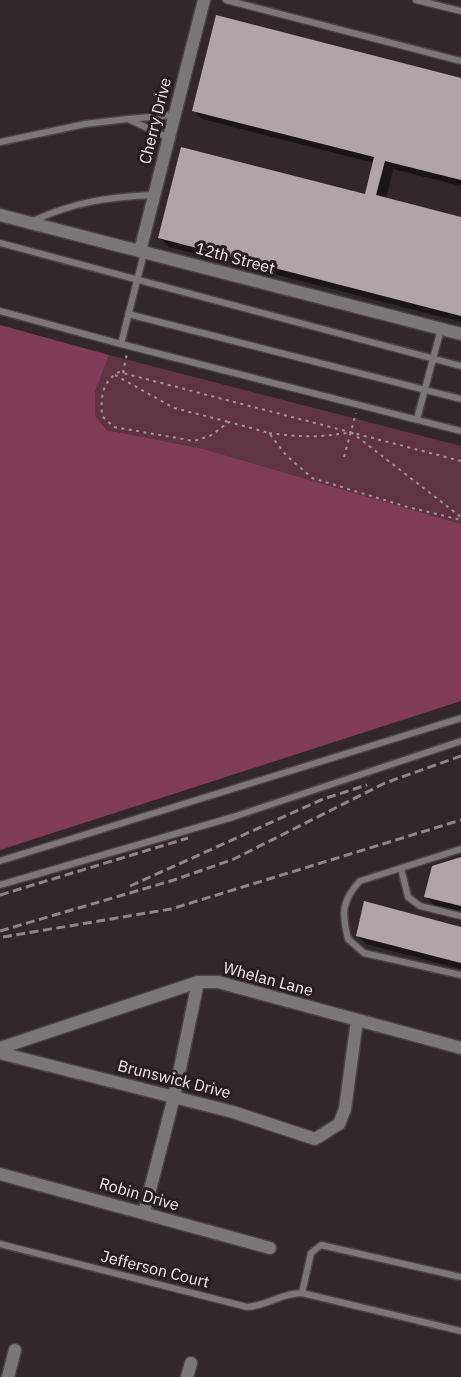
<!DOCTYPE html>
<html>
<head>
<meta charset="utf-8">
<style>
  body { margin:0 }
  canvas { display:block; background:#32272b }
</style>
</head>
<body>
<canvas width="461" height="1377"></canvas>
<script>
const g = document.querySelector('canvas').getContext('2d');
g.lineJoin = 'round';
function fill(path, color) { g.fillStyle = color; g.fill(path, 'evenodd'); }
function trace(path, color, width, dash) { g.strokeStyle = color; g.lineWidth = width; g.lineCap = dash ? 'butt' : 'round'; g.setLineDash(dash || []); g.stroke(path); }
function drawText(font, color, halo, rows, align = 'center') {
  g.font = font + ' "IBM Plex Sans",sans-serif'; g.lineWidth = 6; g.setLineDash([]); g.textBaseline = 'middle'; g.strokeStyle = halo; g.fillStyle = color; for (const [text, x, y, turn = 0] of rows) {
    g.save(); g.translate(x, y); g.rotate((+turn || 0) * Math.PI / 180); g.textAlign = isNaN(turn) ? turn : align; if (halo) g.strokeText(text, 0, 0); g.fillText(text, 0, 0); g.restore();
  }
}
fill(new Path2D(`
  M109,355L461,446V524L200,448L107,430L95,417V392Z`), '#5f3544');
fill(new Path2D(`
  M0,325L109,355L95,392V416L107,430L200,448L461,524V701L0,850Z`), '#813d57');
fill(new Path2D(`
  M461,79V186L393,169L386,200L461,219V322L169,247L160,238L366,195L374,163L202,119L193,110Z
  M461,859V912L435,906L426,897Z
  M461,928V969L366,944L357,935Z`), '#0007');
fill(new Path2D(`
  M216,15L461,78V180L385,161L376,195L461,217V316L158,238L181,147L365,194L374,157L192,111Z
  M461,857V906L424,897L432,866Z
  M364,901L461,927V963L356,936Z`), '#b1a4a8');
const service = new Path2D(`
  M226,0L461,61
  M416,0L461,11
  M169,138L128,119L174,115
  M0,142L85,124L128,119
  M33,221C74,202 108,197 153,195
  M0,243L461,366
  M144,253L121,344L461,431
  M0,311L121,344
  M128,314L461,399
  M417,419L441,329
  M461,849L360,881C341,901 342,914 348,939L364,953L461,975
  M0,861L461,718
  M401,868L408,897L420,906L461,916
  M0,885L233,817L461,741
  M0,1244L247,1307C267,1306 281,1293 302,1293L461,1331
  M302,1293L311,1253L321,1245L461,1277`);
const minor = new Path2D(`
  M0,215L461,334
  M140,251L204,0
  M0,1048L198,982H218L461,1048
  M0,1053L233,1112L315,1139L339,1124L345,1109L357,1020
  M0,1174L270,1248
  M144,1213L174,1097L198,982
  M8,1377L15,1350
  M187,1377L191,1363`);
trace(service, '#4d4346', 9);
trace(minor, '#4d4346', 15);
trace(new Path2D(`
  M123,373L127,353
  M115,375L174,408L229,422
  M269,433C297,437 322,438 351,432L461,517
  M344,457L356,413
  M461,461L119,372C101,382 101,398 102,416L114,427L194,441L210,436L229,422L269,433L286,455L312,478L404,506L461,520`), '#9d9497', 2, [3, 4.5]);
trace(service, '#7c7678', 6);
trace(minor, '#7c7678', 12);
trace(new Path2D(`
  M130,886L323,799L367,785
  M0,895L188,838
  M0,931L174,880L234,859L385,783L461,756
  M3,937L171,909L461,820`), '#8e8588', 3, [9, 4.5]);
drawText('16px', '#f4edef', '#281e21', [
  ["Cherry Drive",156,121,-76],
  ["12th Street",235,259,15],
  ["Whelan Lane",268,980,15],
  ["Brunswick Drive",174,1080,14],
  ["Robin Drive",139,1195,16],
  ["Jefferson Court",155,1270,14]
]);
</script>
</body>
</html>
